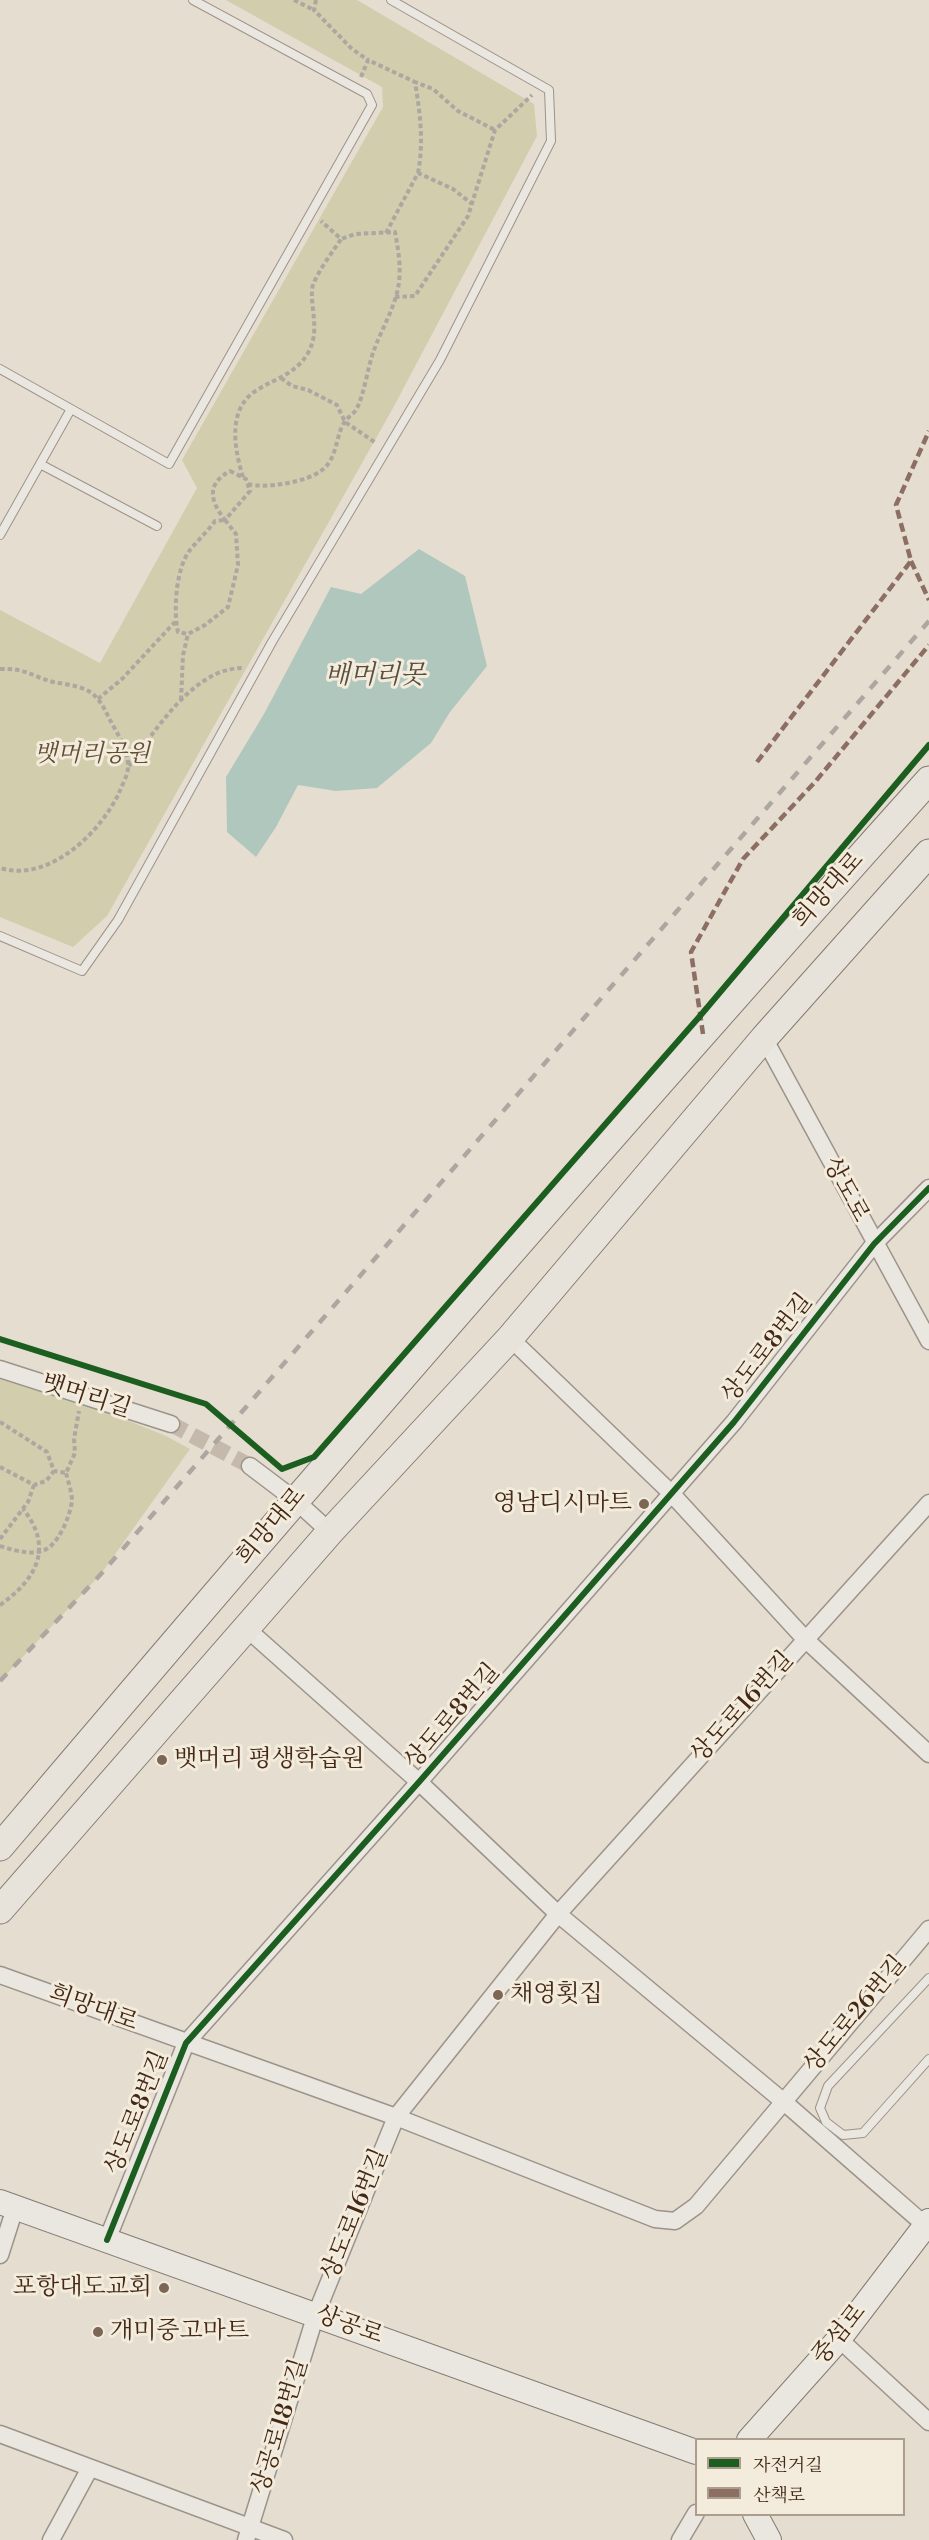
<!DOCTYPE html>
<html>
<head>
<meta charset="utf-8">
<style>
  body { margin:0 }
  #map { position:relative; width:929px; height:2540px; overflow:hidden; background:#e5ddd0; font-family:"Libre Bodoni","Noto Serif KR",serif }
  canvas { display:block }
  .legend { position:absolute; left:695px; top:2438px; width:210px; height:78px; box-sizing:border-box; background:#f3ebdb; border:2px solid #ad9d8c; margin:0; padding:8px 10px; list-style:none; font-size:18px; color:#432816 }
  .legend li { display:flex; align-items:center; gap:12px; height:30px }
  .legend b { width:30px; border:2px solid #ad9d8c }
</style>
</head>
<body>
<div id="map">
<canvas width="929" height="2540"></canvas>
<ul class="legend">
<li><b style="height:8px;background:#1b5e20"></b>자전거길</li>
<li><b style="height:8px;background:#8d6e63"></b>산책로</li>
</ul>
</div>
<script>
const g = document.querySelector('canvas').getContext('2d');
g.lineJoin = 'round';
function fill(path, color) { g.fillStyle = color; g.fill(path, 'evenodd'); }
function trace(path, color, width, dash) { g.strokeStyle = color; g.lineWidth = width; g.lineCap = dash ? 'butt' : 'round'; g.setLineDash(dash || []); g.stroke(path); }
function drawText(font, color, halo, rows, align = 'center') {
  g.font = font + ' "Libre Bodoni","Noto Serif KR",serif'; g.lineWidth = 6; g.setLineDash([]); g.textBaseline = 'middle'; g.strokeStyle = halo; g.fillStyle = color; for (const [text, x, y, turn = 0] of rows) {
    g.save(); g.translate(x, y); g.rotate((+turn || 0) * Math.PI / 180); g.textAlign = isNaN(turn) ? turn : align; if (halo) g.strokeText(text, 0, 0); g.fillText(text, 0, 0); g.restore();
  }
}
fill(new Path2D(`
  M226,0H357L534,104L537,136L393,408L107,916L73,947L0,917V610L100,663L197,488L182,460L383,107L382,87Z
  M0,1369L166,1436L190,1449L101,1574L0,1681Z`), '#d1cdad');
fill(new Path2D(`
  M419,549L465,576L487,666L450,712L431,743L377,788L336,791L298,785L276,827L256,857L227,832L226,777L264,714L331,587L361,594Z`), '#b0c7bd');
trace(new Path2D(`
  M171,1424L250,1466`), '#c5b9ab', 16, [16, 8]);
const lane = new Path2D(`
  M0,369L169,464L372,105L367,94L193,0
  M40,464L157,526
  M0,535L71,409
  M0,936L82,971L118,920L272,642L440,360L551,141L549,90L391,0
  M929,1978L828,2086L820,2108L826,2122L843,2135L863,2133L929,2059`);
const street = new Path2D(`
  M764,1038L929,1341
  M510,1338L671,1493L805,1639L929,1754
  M0,1369L171,1424
  M250,1466L295,1500L330,1532
  M246,1628L419,1782L558,1914L784,2102L925,2225
  M0,1975L396,2117L655,2219L675,2221L696,2206L929,1929
  M107,2240L186,2043L419,1782L734,1422L874,1244L929,1188
  M0,2255L15,2208
  M839,2339L929,2422
  M0,2434L284,2540
  M51,2540L90,2468
  M246,2540L316,2314L396,2117L558,1914L929,1503
  M680,2540L696,2513`);
const secondary = new Path2D(`
  M0,2202L696,2452
  M749,2440L839,2339L929,2221
  M755,2514L769,2540`);
const primary = new Path2D(`
  M0,1847C305,1487 614,1131 929,780
  M0,1910L330,1532L510,1338L764,1038L929,853`);
trace(lane, '#9c938a', 10);
trace(street, '#9c938a', 19);
trace(secondary, '#847b72', 26);
trace(primary, '#847b72', 29);
trace(new Path2D(`
  M294,0L314,10
  M316,0L314,10L352,49L368,60
  M361,77L368,60L415,82
  M418,173C424,142 420,112 415,82L433,89L458,111L495,130
  M386,233L418,173L453,189L472,204
  M395,297L415,296L468,216L495,130L532,95
  M281,378L292,386L308,390L337,405L345,422L376,443
  M230,471L246,479L250,491L225,520C210,501 206,484 230,471Z
  M243,477C234,448 227,408 257,390C276,378 296,374 308,353C320,332 311,312 312,290C312,279 334,250 341,239L321,221
  M248,484C265,489 308,482 322,470C338,458 335,436 345,421C349,416 355,413 357,408C364,395 368,366 374,350C382,328 396,306 399,282C401,265 398,248 395,232L355,234L341,239
  M225,520L236,534L238,565L228,607L205,625L188,634L178,632C173,610 176,568 190,550C198,540 208,531 215,521Z
  M0,669C26,668 31,676 53,682C63,684 75,685 84,689C98,694 104,708 110,720C117,733 129,751 128,767C128,775 122,785 119,793C100,833 49,883 0,868
  M98,699L122,679L175,622
  M181,700L183,655L188,634
  M129,766C156,730 194,667 244,668
  M0,1422L47,1452L54,1471L66,1473L75,1453L74,1439L79,1411
  M0,1467L34,1485L46,1481L54,1471
  M0,1539L28,1502L34,1485
  M0,1546C13,1550 29,1555 42,1551C58,1547 70,1516 72,1501C72,1492 68,1481 66,1473
  M0,1605C37,1579 54,1547 23,1509`), '#aca7a0', 4, [4.5, 3]);
trace(lane, '#eae6e0', 8);
trace(street, '#eae6e0', 16);
trace(secondary, '#eae6e0', 24);
trace(primary, '#e7e3db', 27);
trace(new Path2D(`
  M0,1681L101,1574L929,621`), '#aca7a0', 4.5, [10, 10]);
trace(new Path2D(`
  M911,561L929,600
  M757,762L911,561L896,505L929,431
  M703,1034L691,952L743,859L815,782L929,645`), '#8d6e63', 4.5, [9, 4.5]);
trace(new Path2D(`
  M0,1339L206,1404L282,1469L314,1457L700,1016L929,745
  M107,2240L186,2043L419,1782L734,1422L874,1244L929,1188`), '#1b5e20', 6);
for (const [x, y, r, color] of [
  [644,1504,6,"#7c6757"],
  [162,1760,6,"#7c6757"],
  [498,1995,6,"#7c6757"],
  [164,2288,6,"#7c6757"],
  [98,2332,6,"#7c6757"]
]) { const dot = new Path2D(); dot.arc(x, y, r, 0, 2 * Math.PI); g.fillStyle = color; g.fill(dot); trace(dot, '#f3ebdb', 2); }
drawText('italic 24px', '#624e34', '#f3ebdb', [
  ["뱃머리공원",92,755]
]);
drawText('24px', '#432816', '#f3ebdb', [
  ["희망대로",829,891,-48],
  ["상도로",845,1190,62],
  ["상도로8번길",768,1349,-52],
  ["뱃머리길",86,1397,18],
  ["희망대로",272,1527,-50],
  ["상도로16번길",743,1708,-48],
  ["상도로8번길",453,1717,-49],
  ["희망대로",93,2009,20],
  ["상도로26번길",856,2015,-50],
  ["상도로8번길",138,2113,-68],
  ["상도로16번길",356,2215,-68],
  ["상공로",349,2326,20],
  ["중섬로",840,2335,-51],
  ["상공로18번길",281,2427,-73]
]);
drawText('24px', '#432816', '#f3ebdb', [
  ["영남디시마트",632,1504,"right"],
  ["뱃머리 평생학습원",174,1760],
  ["채영횟집",510,1995],
  ["포항대도교회",152,2288,"right"],
  ["개미중고마트",110,2332]
], 'left');
drawText('italic 26px', '#584d3e', '#f3ebdb', [
  ["배머리못",375,677]
]);
</script>
</body>
</html>
